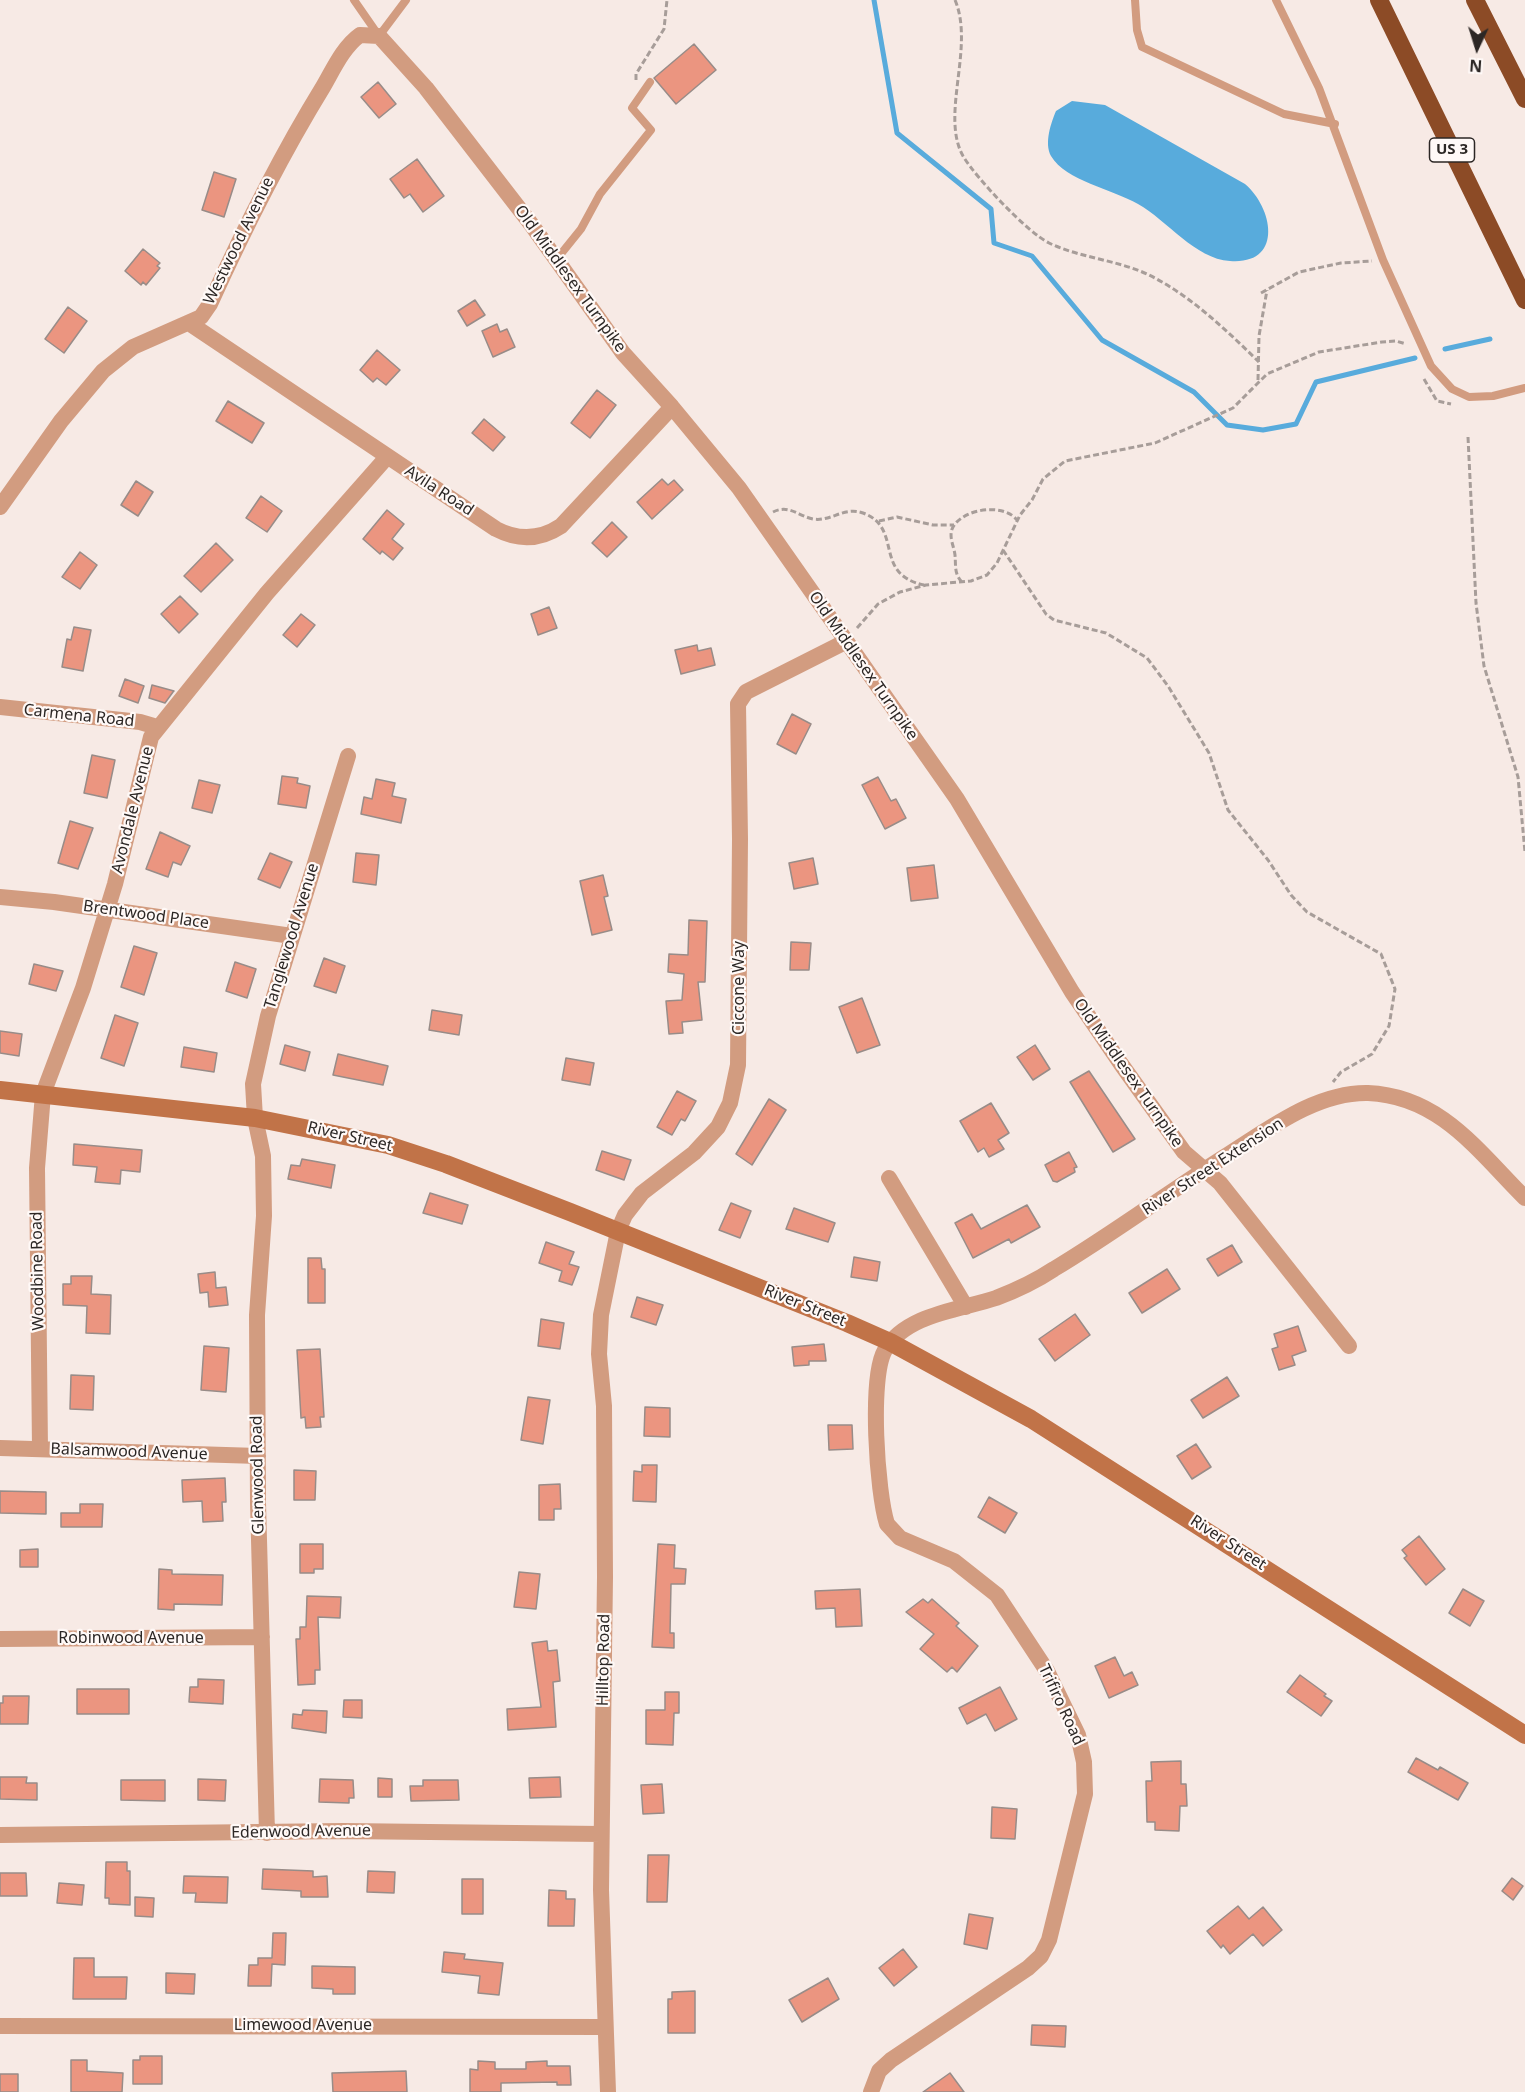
<!DOCTYPE html>
<html>
<head>
<meta charset="utf-8">
<style>
  body { margin:0 }
  #map { position:relative; width:1525px; height:2092px; overflow:hidden; background:#f7eae5; font-family:"Noto Sans",sans-serif }
  canvas { display:block }
  .north { position:absolute; left:1447px; top:18px; width:60px; height:60px; -webkit-text-stroke:4px #fff9f7; paint-order:stroke; rotate:184deg; font-size:16px; font-weight:700; line-height:24px; text-align:center; color:#2c2725 }
  .north::after { content:''; display:block; margin:auto; width:21px; height:27px; background:#2c2725; clip-path:polygon(50% 0,100% 100%,50% 72%,0 100%) }
</style>
</head>
<body>
<div id="map">
<canvas width="1525" height="2092"></canvas>
<div class="north">N</div>
</div>
<script>
const g = document.querySelector('canvas').getContext('2d');
g.lineJoin = 'round';
function fill(path, color) { g.fillStyle = color; g.fill(path, 'evenodd'); }
function trace(path, color, width, dash) { g.strokeStyle = color; g.lineWidth = width; g.lineCap = dash ? 'butt' : 'round'; g.setLineDash(dash || []); g.stroke(path); }
function drawText(font, color, halo, rows, align = 'center') {
  g.font = font + ' "Noto Sans",sans-serif'; g.lineWidth = 4.5; g.setLineDash([]); g.textBaseline = 'middle'; g.strokeStyle = halo; g.fillStyle = color; for (const [text, x, y, turn = 0] of rows) {
    g.save(); g.translate(x, y); g.rotate((+turn || 0) * Math.PI / 180); g.textAlign = isNaN(turn) ? turn : align; if (halo) g.strokeText(text, 0, 0); g.fillText(text, 0, 0); g.restore();
  }
}
fill(new Path2D(`
  M1072,101L1105,105L1245,184C1274,209 1283,265 1230,261C1195,259 1167,220 1138,204C1112,189 1066,181 1051,156C1044,143 1051,123 1056,111Z`), '#58abdc');
trace(new Path2D(`
  M874,0L897,133L991,209L994,243L1032,256L1102,340L1194,392L1227,425L1263,430L1296,424L1316,382L1415,358
  M1445,349L1490,339`), '#58abdc', 5);
const building = new Path2D(`
  M694,44L716,70L676,104L654,78Z
  M378,82L396,104L379,118L361,97Z
  M417,159L444,196L423,212L410,194L404,198L390,179Z
  M214,172L236,179L224,217L202,210Z
  M143,249L160,263L157,266L160,268L146,285L143,282L141,285L125,271Z
  M475,300L485,315L467,326L458,311Z
  M68,307L87,321L64,353L45,339Z
  M497,324L500,332L507,329L515,347L493,357L482,331Z
  M377,350L400,370L386,385L377,378L373,382L360,370Z
  M597,390L616,405L590,438L571,423Z
  M228,401L264,423L252,443L216,421Z
  M484,419L505,437L493,451L472,433Z
  M662,479L668,485L674,480L683,490L652,519L637,502Z
  M136,481L153,492L138,516L121,505Z
  M261,496L282,511L267,532L246,518Z
  M387,510L404,524L392,539L403,548L393,560L382,551L380,554L363,539Z
  M612,522L627,537L607,557L592,543Z
  M216,543L233,560L201,592L184,576Z
  M80,552L97,565L80,589L62,577Z
  M180,596L198,614L179,633L161,614Z
  M549,607L557,628L538,635L531,614Z
  M301,614L315,625L297,647L283,635Z
  M74,627L91,630L83,671L62,667L67,639L71,640Z
  M697,645L698,651L711,648L715,665L681,674L675,650Z
  M125,679L144,686L138,703L119,696Z
  M152,685L174,691L173,692L165,703L149,698Z
  M792,714L811,724L796,754L777,744Z
  M92,755L115,760L107,798L84,793Z
  M282,776L298,778L297,783L310,786L306,808L278,804Z
  M878,777L891,801L896,799L906,818L885,829L862,785Z
  M376,779L395,783L392,796L406,799L401,823L361,814L364,797L372,799Z
  M199,780L220,785L212,813L192,808Z
  M70,821L93,828L78,869L58,863Z
  M160,832L190,846L181,865L173,862L168,877L146,869Z
  M270,853L292,862L280,888L258,879Z
  M356,853L379,855L376,885L353,882Z
  M813,858L818,884L794,889L789,863Z
  M934,865L938,898L911,901L907,868Z
  M603,875L608,896L604,897L612,930L592,935L580,881Z
  M689,920L707,921L705,982H698L702,1020L682,1022L683,1033L669,1034L666,1001L682,1000L684,974L668,972L669,954L688,955Z
  M791,942L811,943L809,970H790Z
  M134,946L157,953L144,995L121,987Z
  M324,958L345,966L336,993L314,986Z
  M235,962L256,969L247,998L226,991Z
  M34,964L63,971L56,991L29,984Z
  M862,998L880,1045L857,1053L839,1007Z
  M432,1010L462,1015L459,1035L429,1030Z
  M115,1015L138,1023L124,1066L101,1058Z
  M0,1031L22,1034L19,1056L0,1053Z
  M285,1045L310,1052L305,1071L280,1064Z
  M1035,1045L1050,1069L1033,1080L1017,1057Z
  M184,1047L217,1053L214,1072L181,1067Z
  M338,1054L388,1066L383,1085L333,1075Z
  M566,1058L594,1063L590,1085L562,1080Z
  M1089,1071L1135,1139L1113,1152L1070,1082Z
  M677,1091L696,1101L685,1121L681,1119L672,1135L657,1127Z
  M769,1099L786,1110L752,1165L736,1154Z
  M991,1103L1009,1133L998,1140L1004,1149L989,1157L984,1148L978,1152L960,1121Z
  M74,1144L142,1150L140,1172L121,1170L120,1184L95,1182L97,1167L73,1165Z
  M602,1151L631,1160L624,1180L596,1170Z
  M1069,1152L1077,1167L1074,1168L1075,1172L1057,1182L1053,1181L1045,1165Z
  M302,1159L335,1165L331,1188L288,1179L291,1165L300,1166Z
  M430,1193L468,1205L462,1224L423,1213Z
  M731,1203L751,1211L740,1238L719,1230Z
  M1027,1205L1040,1227L1011,1243L1009,1239L973,1258L955,1223L972,1214L981,1229Z
  M794,1208L835,1223L828,1242L786,1229Z
  M546,1242L574,1252L569,1264L579,1267L572,1285L559,1281L562,1271L539,1263Z
  M1232,1245L1242,1262L1218,1276L1207,1259Z
  M854,1257L880,1262L877,1281L851,1277Z
  M308,1258H321L322,1269H325V1303H308Z
  M1167,1269L1180,1289L1142,1313L1129,1293Z
  M215,1272L216,1288L226,1287L228,1305L209,1307L208,1292L200,1293L198,1274Z
  M71,1276H92L91,1294L111,1295L110,1334L86,1333L87,1306L63,1305V1284H71Z
  M637,1297L663,1305L656,1325L631,1317Z
  M1075,1314L1090,1335L1055,1361L1039,1339Z
  M541,1319L564,1323L560,1349L538,1346Z
  M1298,1326L1306,1351L1292,1356L1295,1365L1279,1370L1272,1349L1278,1347L1274,1334Z
  M824,1344L826,1361H809V1365L794,1366L792,1347Z
  M204,1346L229,1348L226,1392L201,1390Z
  M320,1349L324,1417H320L321,1427L306,1428L305,1417L301,1418L297,1350Z
  M71,1375L94,1376L93,1410L70,1409Z
  M1227,1377L1239,1396L1203,1418L1191,1400Z
  M528,1397L550,1400L543,1444L521,1440Z
  M645,1407L670,1408V1437L644,1436Z
  M828,1425H852L853,1449L829,1450Z
  M1196,1444L1211,1467L1192,1479L1177,1456Z
  M642,1465H657L656,1502L633,1501L634,1471L642,1472Z
  M294,1470L316,1471L315,1500H294Z
  M225,1478L226,1502H222L223,1521L203,1522L202,1501L183,1502L182,1480Z
  M560,1484L561,1509H554V1520H539V1485Z
  M0,1491L46,1492V1514L0,1513Z
  M989,1497L1017,1513L1005,1533L978,1517Z
  M80,1504H103L102,1527H61V1513H80Z
  M1419,1536L1445,1569L1426,1585L1404,1558L1407,1556L1402,1550Z
  M300,1544H323V1569H314V1573H300Z
  M658,1544L675,1545L674,1568L686,1569L685,1584H671L670,1633H674V1648L652,1647Z
  M38,1549V1567H20V1550Z
  M159,1569L172,1570V1574L223,1575L222,1605L174,1604V1610L158,1609Z
  M519,1572L540,1574L536,1609L514,1607Z
  M860,1589L862,1626L836,1627L835,1608L816,1609L815,1591Z
  M1463,1589L1484,1601L1470,1626L1449,1613Z
  M307,1596L341,1597L340,1618L318,1617L320,1670H315V1684L298,1685L296,1639H300V1627H306Z
  M923,1599L928,1603L932,1599L959,1623L956,1626L978,1646L957,1672L952,1667L947,1672L920,1649L934,1634L906,1612Z
  M547,1641L548,1651L557,1650L560,1681L553,1682L556,1727L508,1730L507,1709L541,1707L532,1643Z
  M1115,1657L1124,1676L1132,1672L1138,1685L1109,1698L1095,1666Z
  M1300,1675L1326,1694L1324,1696L1332,1701L1321,1716L1287,1692Z
  M198,1679L224,1680L223,1704L189,1702L190,1687H198Z
  M1000,1687L1017,1719L995,1731L986,1714L967,1724L959,1708Z
  M77,1689H129V1714H77Z
  M665,1692H679V1713H674L673,1745L646,1744V1710H665Z
  M3,1696H29L28,1724H0V1703H3Z
  M344,1700H362V1718L343,1717Z
  M303,1710L327,1711L326,1733L292,1728L293,1714L302,1715Z
  M1416,1758L1438,1770L1440,1767L1468,1783L1458,1800L1408,1772Z
  M1181,1761V1784H1186L1187,1806H1180L1179,1831L1155,1830V1822H1147L1146,1781H1152L1151,1762Z
  M0,1777H27L26,1783H37V1800L0,1799Z
  M560,1777L561,1797L530,1798L529,1778Z
  M378,1778L392,1779V1797H378Z
  M198,1779L226,1780L225,1801L198,1800Z
  M320,1779L353,1780L354,1798H349V1803L319,1802Z
  M121,1780H165V1801L121,1800Z
  M423,1780H458L459,1800L411,1801L410,1786H423Z
  M662,1784L664,1813L643,1814L641,1785Z
  M992,1807L1017,1809L1015,1839L991,1838Z
  M648,1855H669L667,1902H647Z
  M106,1862H127V1871H130V1905L109,1904V1898H105Z
  M263,1869L313,1871V1877L327,1876L328,1897H301V1891L262,1889Z
  M368,1871L395,1872L394,1893L367,1892Z
  M0,1873H26L27,1896H0Z
  M184,1876L228,1877L227,1903L195,1902L196,1893H183Z
  M1512,1878L1523,1886L1513,1900L1502,1891Z
  M462,1879H483V1914H462Z
  M59,1883L84,1885L82,1905L57,1903Z
  M549,1890L566,1891V1899H575L574,1926H548Z
  M135,1897L154,1898L153,1917L135,1916Z
  M1238,1906L1249,1919L1263,1907L1282,1930L1263,1946L1253,1934L1230,1954L1223,1945L1221,1948L1207,1931Z
  M969,1914L993,1918L987,1949L964,1944Z
  M273,1933H286L285,1965L272,1964L271,1986H248L249,1965H258V1958H272Z
  M903,1949L917,1967L894,1986L879,1968Z
  M444,1952L465,1954L464,1959L503,1963L499,1995L478,1993L480,1976L442,1972Z
  M74,1958H94V1977H127L126,1999H73Z
  M312,1966L355,1967V1994H333V1989L312,1988Z
  M166,1973L195,1974L194,1994L166,1993Z
  M828,1978L839,1999L802,2022L789,2000Z
  M695,1991V2033H668V1999H672V1992Z
  M1032,2025L1066,2026L1065,2047L1031,2045Z
  M140,2056H162V2084H133V2060H140Z
  M71,2060H87V2071L123,2073L122,2092H71Z
  M478,2061L495,2062V2069H526V2062L547,2061V2066H570L571,2085H557V2082L501,2083V2092H470V2069L478,2070Z
  M406,2071L407,2092H333L332,2073Z
  M950,2073L964,2092H923Z
  M0,2074H18V2092H0Z`);
fill(building, '#eb9580');
trace(building, '#988c88', 1.5);
trace(new Path2D(`
  M955,0C975,47 940,115 963,156C976,178 1027,232 1049,243C1080,258 1118,260 1149,275C1191,296 1225,329 1259,362
  M636,80V74L664,29L667,0
  M1261,293L1299,272L1341,263L1372,261
  M1424,379L1437,401L1451,404
  M1258,380L1259,336L1267,290
  M1468,437L1476,603L1484,666L1518,777L1525,852
  M773,512C789,504 798,516 813,519C831,522 844,506 863,513C904,528 872,574 924,585
  M879,521L897,517L933,525H954
  M1003,550L1046,614L1054,620L1106,633L1147,658L1168,686L1209,753L1228,810L1268,860L1291,895L1307,912L1381,954L1395,989L1389,1026L1372,1054L1341,1072L1333,1082
  M962,582C954,574 956,566 955,555C954,546 948,536 953,527C964,508 1004,503 1017,520
  M857,628L878,604L900,592L926,585L971,581L987,575L997,563L1020,515L1032,500L1043,479L1065,461L1155,443L1233,408L1267,374L1319,352L1382,342L1396,341L1406,344`), '#a79d99', 3, [6, 3]);
trace(new Path2D(`
  M354,0L379,36L406,0
  M1135,0L1137,30L1142,47L1284,114L1335,124
  M1276,0L1319,88L1383,260L1431,366L1452,389L1469,397L1493,396L1525,388
  M556,260L581,229L600,194L651,130L632,108L650,82`), '#d29c80', 8);
trace(new Path2D(`
  M189,323L496,529C519,541 540,540 561,526L672,407
  M0,507L61,421L103,371L133,347L201,317L210,304C244,229 280,157 323,87C333,70 343,47 360,35L379,36L426,88L531,224L623,353L672,407L739,488L957,799L1072,992L1121,1064L1184,1152L1220,1183L1349,1346
  M0,707L140,722L157,727
  M0,897L54,902L292,936
  M889,1178L966,1307
  M0,1448L258,1456
  M40,1449L37,1168L43,1094L83,988L115,884L151,737L267,593L387,457
  M0,1639L262,1637
  M267,1833L258,1503L257,1315L264,1216L263,1156L255,1118L253,1084L268,1016L348,756
  M0,1835L344,1831L601,1834
  M0,2026L605,2027
  M608,2092L601,1890L605,1577L604,1406L599,1354L601,1315L618,1231L625,1215L642,1193L694,1153L718,1127L730,1103L738,1065L740,839L738,704L746,692L845,642
  M871,2092L879,2071L891,2060L1028,1968L1041,1956L1049,1940L1085,1794L1084,1762L1078,1735L1047,1671L997,1595L954,1561L900,1538L887,1524C877,1493 869,1377 885,1350C906,1314 960,1310 996,1298C1017,1290 1036,1281 1054,1269C1114,1233 1170,1191 1229,1154C1270,1128 1317,1092 1368,1093C1440,1096 1478,1151 1525,1198`), '#d29c80', 16);
trace(new Path2D(`
  M0,1090L255,1118L388,1145L446,1164L570,1212L847,1323L890,1342L1031,1419L1525,1735`), '#c17348', 18);
trace(new Path2D(`
  M1379,0L1525,300
  M1475,0L1525,99`), '#8c4b26', 18);
for (const [x, y, w] of [
  [1452,150,45]
]) { const box = new Path2D(); box.roundRect(x - w / 2, y - 12, w, 24, 4.5); g.fillStyle = '#fff9f7'; g.fill(box); trace(box, '#2c2725', 1.5); }
drawText('bold 15px', '#2c2725', null, [
  ["US 3",1452,150]
]);
drawText('16px', '#2c2725', '#fff9f7', [
  ["Westwood Avenue",239,241,-64],
  ["Old Middlesex Turnpike",570,279,54],
  ["Avila Road",439,491,33],
  ["Old Middlesex Turnpike",863,666,55],
  ["Carmena Road",79,716,6],
  ["Avondale Avenue",133,810,-76],
  ["Brentwood Place",146,915,8],
  ["Tanglewood Avenue",292,936,-73],
  ["Ciccone Way",739,988,-90],
  ["Old Middlesex Turnpike",1128,1073,55],
  ["River Street",350,1137,13],
  ["River Street Extension",1213,1167,-33],
  ["Woodbine Road",38,1271,-91],
  ["River Street",805,1306,22],
  ["Balsamwood Avenue",129,1452,2],
  ["Glenwood Road",258,1475,-91],
  ["River Street",1228,1543,33],
  ["Robinwood Avenue",131,1638],
  ["Hilltop Road",604,1660,-89],
  ["Trifiro Road",1061,1705,65],
  ["Edenwood Avenue",301,1832,-1],
  ["Limewood Avenue",303,2025]
]);
</script>
</body>
</html>
